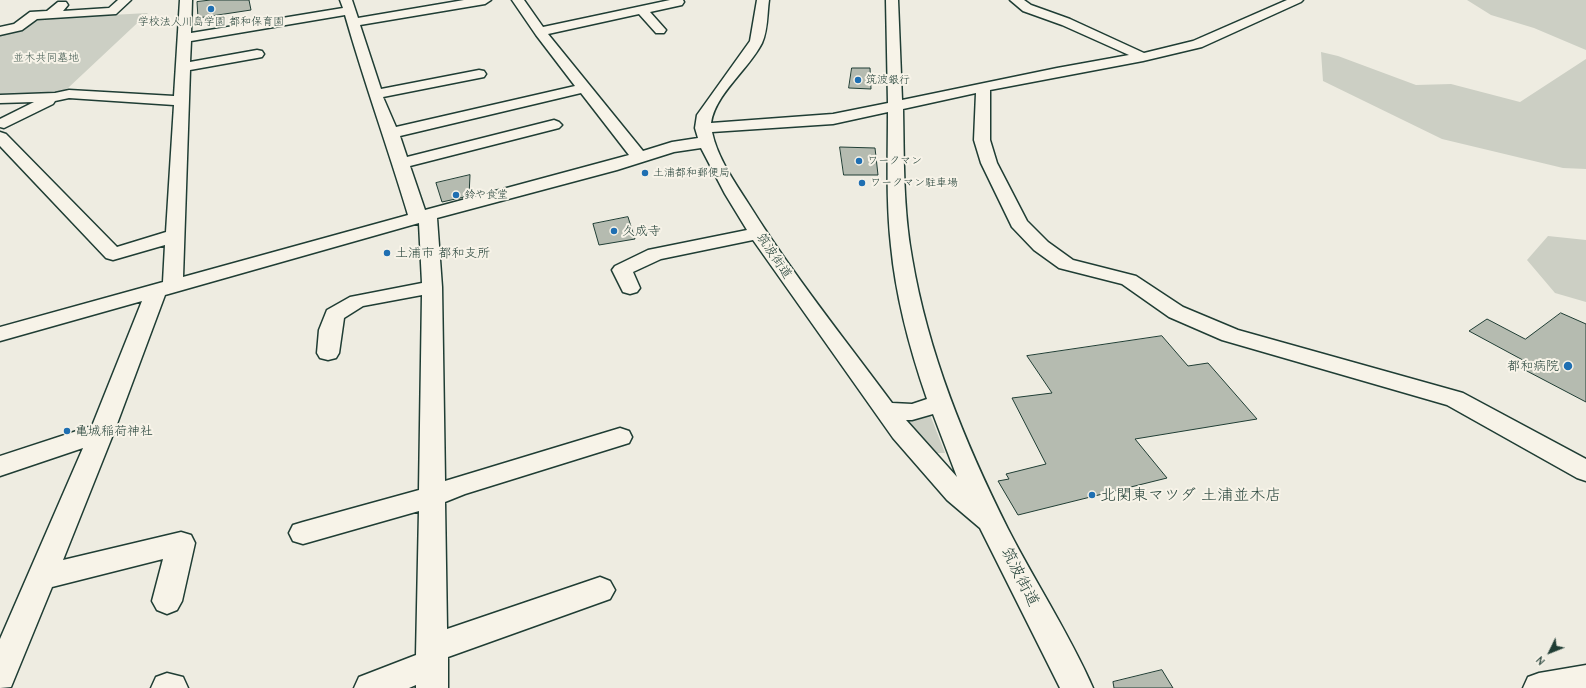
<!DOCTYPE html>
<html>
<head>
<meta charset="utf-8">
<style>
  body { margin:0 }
  #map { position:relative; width:1586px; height:688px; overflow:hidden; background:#eeece1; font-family:"Comic Neue",sans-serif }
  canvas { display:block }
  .north { position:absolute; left:1530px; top:632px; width:40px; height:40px; -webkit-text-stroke:3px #f7f3e8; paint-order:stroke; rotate:227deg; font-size:11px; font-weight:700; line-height:16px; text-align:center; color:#1f3d34 }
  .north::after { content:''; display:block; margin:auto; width:14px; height:18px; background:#1f3d34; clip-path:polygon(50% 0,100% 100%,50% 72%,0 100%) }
</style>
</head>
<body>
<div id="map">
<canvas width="1586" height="688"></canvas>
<div class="north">N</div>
</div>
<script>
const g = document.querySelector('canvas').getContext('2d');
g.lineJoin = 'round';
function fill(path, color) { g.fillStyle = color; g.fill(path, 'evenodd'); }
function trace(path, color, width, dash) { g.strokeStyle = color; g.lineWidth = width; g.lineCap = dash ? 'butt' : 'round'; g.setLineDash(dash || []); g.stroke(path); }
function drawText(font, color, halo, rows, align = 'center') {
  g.font = font + ' "Comic Neue","Klee One",sans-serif'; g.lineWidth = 4; g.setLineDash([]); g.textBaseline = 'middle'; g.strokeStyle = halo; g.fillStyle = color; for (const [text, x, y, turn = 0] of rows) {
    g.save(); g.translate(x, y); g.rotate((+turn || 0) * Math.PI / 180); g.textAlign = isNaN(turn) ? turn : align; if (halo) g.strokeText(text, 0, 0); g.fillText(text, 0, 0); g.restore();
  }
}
fill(new Path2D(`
  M1467,0H1586V50L1534,28L1491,15Z
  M148,13L68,88L53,96L0,98V34L36,19Z
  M1321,52L1338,56L1416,85L1451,84L1520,102L1586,59V169L1563,168L1442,139L1323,81Z
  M1548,236L1586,240V302L1555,293L1527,260Z
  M929,412L945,453H936L929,449L900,417Z`), '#cccfc4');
const building = new Path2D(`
  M211,0H249L251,10L198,18L197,2Z
  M852,68H870L871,89L849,88Z
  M840,147L875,148L878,175H844Z
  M470,175L469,196L442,202L436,183Z
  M628,217L635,239L599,245L593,224Z
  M1561,313L1586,324V402L1525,370L1532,365L1469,331L1487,319L1525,339Z
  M1162,336L1188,366L1208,363L1257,419L1135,439L1167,478L1018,515L998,481L1009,479L1006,474L1046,464L1012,398L1052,393L1027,356Z
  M1162,670L1173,688H1114L1113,682Z`);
fill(building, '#b5bbb0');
trace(building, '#1f3d34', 1);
const minor = new Path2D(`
  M118,0H131L116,14L37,19L22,30L0,35V27L14,24L30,12L47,11L58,2H66L68,5L63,11L109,8Z
  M180,0H192L191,33L343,8L340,0H352L358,18L464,0H491L485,4L360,25L381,89L479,70L484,71L486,74L484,77L479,78L383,97L396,127L575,86L536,35L512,0H524L543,27L670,0H683L684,2L682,5L650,12L666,30L664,33H656L639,14L548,34L643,151L672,142L698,138L695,128L697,115L750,41L757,0H769C767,14 768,30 762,43C749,69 715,94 711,123L833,114L888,103L886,0H898L902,100L1057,68L1129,55L1062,25L1023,11L1010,0H1024L1031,5L1070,19L1144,53L1193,41L1287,0H1303L1301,2L1202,47L1143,61L990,90V140L997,163L1027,221L1048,242L1073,260L1136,276L1183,307L1238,330L1463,393L1586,459V481L1577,478L1447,405L1222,340L1169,317L1122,284L1059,268L1034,250L1012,227L981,163L974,140L976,93L903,109C904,158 903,209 912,258C928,353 965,443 1008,529C1035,582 1069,633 1093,688H1060L980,528L947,500L893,438L753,240L661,259L633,272L640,288L637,292L630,294L623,292L612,270L615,266L648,250L747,230L725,194L701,148L674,152L617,170L437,218L442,287L445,481L620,428L629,431L632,437L629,443L465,494L445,502L447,629L600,577L610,581L615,590L610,599L448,657V688H416V685L409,688H354L359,677L416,655L419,511L303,544L293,541L289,533L293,525L303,522L419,490L422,295L363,306L344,318L339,353L336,358L328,360L320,358L317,353L319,330L327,310L350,297L422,283L419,223L165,295L114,432L63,560L181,532L191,535L195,543L182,601L177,610L167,614L157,610L152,601L163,559L52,587L11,687L0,688V639L83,448L0,476V456L92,426L142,301L0,341V327L163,282L165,245L113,260L106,258L0,146V132L6,134L117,247L166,232L174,105L69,98L55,101L53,104L4,128L0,127V119L34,102L0,103V95L55,93L69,90L174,96ZM345,15C364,82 388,148 408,215L183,277L190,70L257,58L262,57L264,54L262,51L257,50L190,62L191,41ZM581,93L629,155L425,210L410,166L559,128L562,125L559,122L554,120L407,157L400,136ZM888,112C888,156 886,201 891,246C896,298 910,350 927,399L912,404L892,403C843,337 791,272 748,203C734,181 717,157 712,132L833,124ZM933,414L957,477L906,420H912Z
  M1586,665V688H1523L1528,677L1539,673Z
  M167,673L183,677L188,688H151L156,677Z`);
trace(minor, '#1f3d34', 3);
fill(minor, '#f7f3e8');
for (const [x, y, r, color] of [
  [211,9,4,"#1f6fb2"],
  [858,80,4,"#1f6fb2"],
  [859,161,4,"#1f6fb2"],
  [645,173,4,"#1f6fb2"],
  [862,183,4,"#1f6fb2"],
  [456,195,4,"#1f6fb2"],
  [614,231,4,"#1f6fb2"],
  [387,253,4,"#1f6fb2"],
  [1568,366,5,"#1f6fb2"],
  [67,431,4,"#1f6fb2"],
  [1092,495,4,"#1f6fb2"]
]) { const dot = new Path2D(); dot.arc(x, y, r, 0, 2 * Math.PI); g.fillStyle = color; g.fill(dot); trace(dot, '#f7f3e8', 1.5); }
drawText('11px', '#1f3d34', '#f7f3e8', [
  ["学校法人川島学園 都和保育園",211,22,"center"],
  ["筑波銀行",866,80],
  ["ワークマン",867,161],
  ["土浦都和郵便局",653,173],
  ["ワークマン駐車場",870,183],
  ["鈴や食堂",464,195]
], 'left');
drawText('11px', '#425a51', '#f7f3e8', [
  ["並木共同墓地",46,58]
]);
drawText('13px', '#1f3d34', '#f7f3e8', [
  ["久成寺",622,231],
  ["土浦市 都和支所",395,253],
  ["都和病院",1559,366,"right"],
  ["亀城稲荷神社",75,431]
], 'left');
drawText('13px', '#1f3d34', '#f7f3e8', [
  ["筑波街道",774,256,56]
]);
drawText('16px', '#1f3d34', '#f7f3e8', [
  ["北関東マツダ 土浦並木店",1100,495]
], 'left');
drawText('16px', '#1f3d34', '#f7f3e8', [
  ["筑波街道",1020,577,63]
]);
</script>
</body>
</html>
